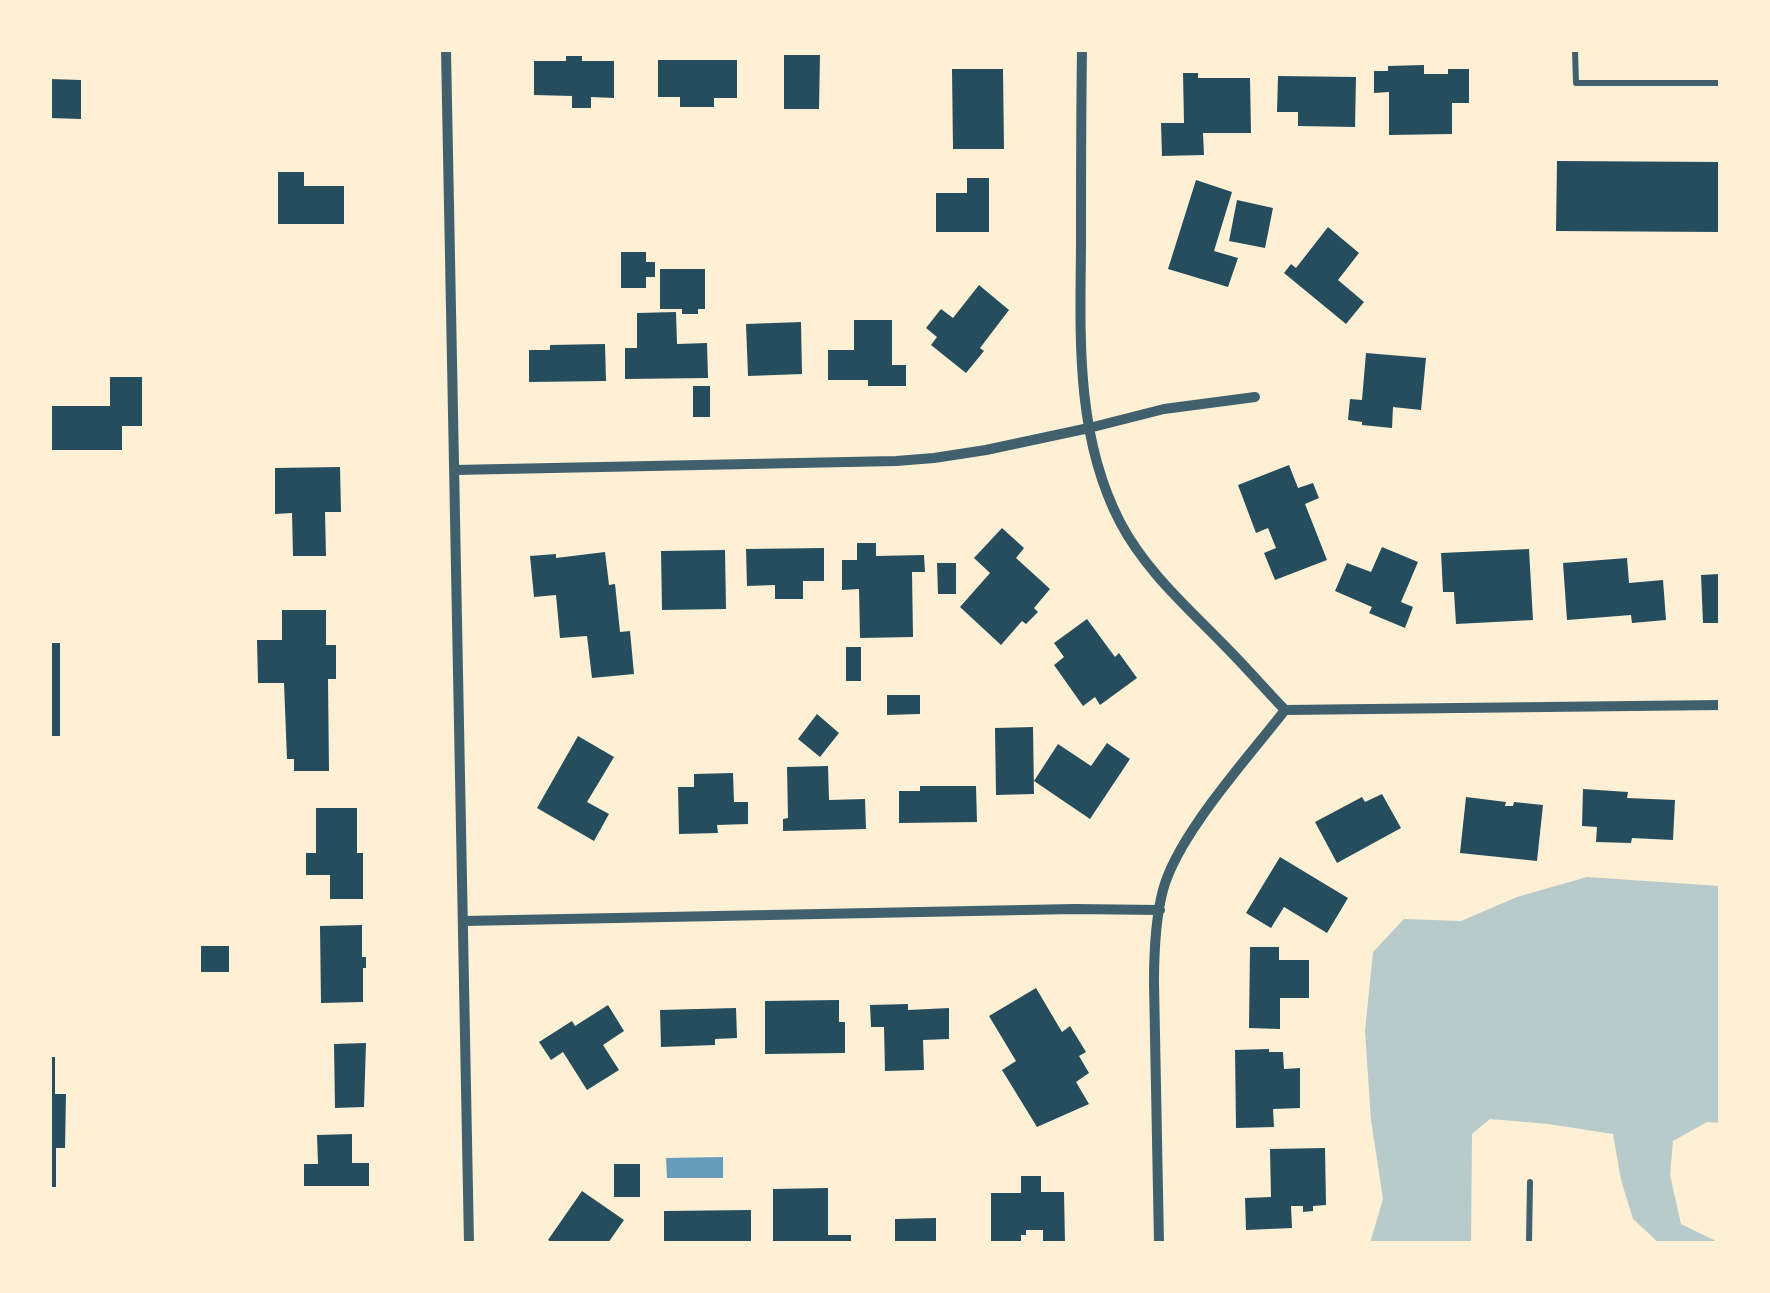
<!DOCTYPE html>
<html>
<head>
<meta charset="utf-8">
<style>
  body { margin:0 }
  #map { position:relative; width:1770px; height:1293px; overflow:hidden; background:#fdf0d5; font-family:Raleway,sans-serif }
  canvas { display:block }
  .frame { position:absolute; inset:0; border:52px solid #fdf0d5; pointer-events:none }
</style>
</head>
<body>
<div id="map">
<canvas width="1770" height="1293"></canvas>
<div class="frame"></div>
</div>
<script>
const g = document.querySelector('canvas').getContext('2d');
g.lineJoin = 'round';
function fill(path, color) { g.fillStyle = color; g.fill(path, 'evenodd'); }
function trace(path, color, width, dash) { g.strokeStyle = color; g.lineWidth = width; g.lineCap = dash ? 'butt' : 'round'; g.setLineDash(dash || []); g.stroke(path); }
fill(new Path2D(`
  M1587,877L1720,886V1123L1707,1122L1673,1141L1670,1175L1681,1224L1720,1243H1659L1633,1219L1621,1180L1613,1134L1548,1124L1490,1119L1472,1134L1471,1243H1370L1383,1199L1371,1120L1365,1031L1373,952L1404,919L1461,921L1517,897Z`), '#b9caca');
fill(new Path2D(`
  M723,1157V1178H667L666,1158Z`), '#669bbc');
fill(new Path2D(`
  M784,55H820L819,109H784Z
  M566,56H582V61H614V98L591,97V108H572V96L534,95V61H566Z
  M658,60H737V98H714V107H680V97H658Z
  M1424,65V74H1448V69H1469V103H1452V134L1389,135V92L1374,93V71H1388V66Z
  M952,69H1003L1004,149H953Z
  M1183,73H1198V78H1250L1251,133H1203L1204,155L1162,156L1161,123H1184Z
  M1278,76L1356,77L1355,127L1298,126V112H1277Z
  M50,79L81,80V119L50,118Z
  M1557,161L1720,162V232L1556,231Z
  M278,172H304V186H344V224H278Z
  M967,178H989V232H936V193H967Z
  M1196,180L1232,192L1214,251L1238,258L1228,287L1168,269Z
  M1237,200L1273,208L1265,248L1229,241Z
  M1328,227L1359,253L1338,280L1364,302L1346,324L1284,273L1291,264L1296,268Z
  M621,252H646V262H655V277H646V288H621Z
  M660,269H705V309H698V314H682V309H660Z
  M979,285L1009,310L980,348L984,351L966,373L931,345L937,337L926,328L941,309L953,318Z
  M676,312L677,344L707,343L708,378L625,379V348H637V313Z
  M854,320H892V365H906V386H868V380H828V350H854Z
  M801,322L802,374L748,376L746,324Z
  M605,344L606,381L529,382V350H550V345Z
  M1366,353L1426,358L1421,410L1393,407L1392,428L1362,425V422L1348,420L1350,399L1362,400Z
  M110,377H142V426H122V450H50V406H110Z
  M693,386H710V417H693Z
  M1289,465L1298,488L1313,483L1319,498L1305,504L1327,560L1275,580L1264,553L1276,548L1268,528L1256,533L1238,485Z
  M340,467L341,512H325L326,556H293L292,513L275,514V468Z
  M1002,528L1024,548L1016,558L1050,589L1034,608L1038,612L1026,624L1022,621L1001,645L960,607L990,573L974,558Z
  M857,543H876V556L924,555L925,572H912L913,637L860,638L859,589L842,590V560H857Z
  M1382,547L1418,562L1401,602L1413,607L1405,628L1369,613L1372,607L1335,591L1347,563L1371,572Z
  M824,548V581H803V599H775V585L747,586L746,549Z
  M1529,549L1533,620L1456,624L1454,592H1443L1441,553Z
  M725,550L726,609L662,610L661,551Z
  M605,552L609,585L615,584L620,632L630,631L634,674L592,678L587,636L560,638L556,595L534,597L530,556L556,554V558Z
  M1627,558L1629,583L1663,580L1666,620L1632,623L1631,615L1567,620L1563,563Z
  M937,563H956V594H938Z
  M1720,574V623H1703L1701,575Z
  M282,610H326V645H336V679H328L329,771H294V759H287L284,683H258L257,640H282Z
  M1087,619L1115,657L1119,653L1137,678L1100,705L1095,697L1083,706L1054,665L1064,657L1054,643Z
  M50,643H60V736H50Z
  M846,647H861V681H846Z
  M887,695H920V714L887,715Z
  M817,714L839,733L820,757L798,739Z
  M1033,727L1034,794L996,795L995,728Z
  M578,736L614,757L587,802L609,814L594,841L537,808Z
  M1107,743L1130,759L1090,819L1034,781L1058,744L1091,766Z
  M828,766L829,800L865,799L866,829L783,831V819L788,818L787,767Z
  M733,773L734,802H748V824L717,825L718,833L679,834L678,787H694V774Z
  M920,786H976L977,822L899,823V791H920Z
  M1583,789L1628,792L1627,798L1675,800L1673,840L1632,838L1631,843L1596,842L1597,827L1582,826Z
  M1382,794L1401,828L1337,863L1315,822L1362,797L1365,802Z
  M1466,797L1506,802L1505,806H1513L1514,802L1543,805L1537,861L1460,853Z
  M316,808H357V853H363V899H330V875H306V853H316Z
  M1280,857L1348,898L1327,933L1284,907L1271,928L1246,913Z
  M362,925V957H366V968H363V1002L321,1003L320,926Z
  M201,946H229V972H201Z
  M1250,947H1279V960H1309V998H1280V1029L1249,1028Z
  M1036,988L1062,1032L1070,1026L1086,1052L1079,1056L1089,1073L1076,1082L1089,1104L1037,1127L1002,1070L1016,1061L989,1016Z
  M839,1000V1022H845V1053L765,1054V1001Z
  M908,1004V1010L949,1008V1039L923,1040L924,1070L885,1071L884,1027H871L870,1005Z
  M608,1005L624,1031L603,1045L619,1070L587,1090L563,1052L551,1060L539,1042L572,1021L575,1026Z
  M736,1008L737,1038L715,1039V1045L661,1047L660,1010Z
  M366,1043L364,1107L335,1108L334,1044Z
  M1269,1049V1052H1283L1284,1069L1300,1068V1108L1273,1109L1274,1127L1236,1128L1235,1050Z
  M50,1057H55V1094H66L65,1148H56V1187H50Z
  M352,1134V1163H369V1186H304V1164H318L317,1135Z
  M1325,1148L1326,1205L1313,1206V1211L1303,1212V1206H1291L1292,1228L1246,1230L1245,1198L1271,1197L1270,1149Z
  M614,1164H640V1197H614Z
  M1021,1176H1041V1192H1064L1065,1243H1043V1230H1026V1235H1021V1243H991V1193H1021Z
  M828,1188V1235H851V1243H773V1189Z
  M582,1191L624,1220L608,1243H553L548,1240Z
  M751,1210V1243H664V1211Z
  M936,1218V1243H895V1219Z`), '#264d5e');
trace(new Path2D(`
  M1575,50L1576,83H1720
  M1529,1243L1530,1182`), '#3f606c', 6);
trace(new Path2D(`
  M446,50L469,1243
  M1082,50C1081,116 1081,182 1081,247C1080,340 1076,437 1120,522C1145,570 1186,606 1223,644C1244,665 1264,688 1285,710
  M454,470L896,461L934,458L986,450L1089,428L1164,409L1255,397
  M1285,710L1720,705
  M464,921L1074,909L1160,910
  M1159,1243L1154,983C1154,953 1155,920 1163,890C1178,834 1248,758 1285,710`), '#3f606c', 10);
</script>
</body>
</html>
